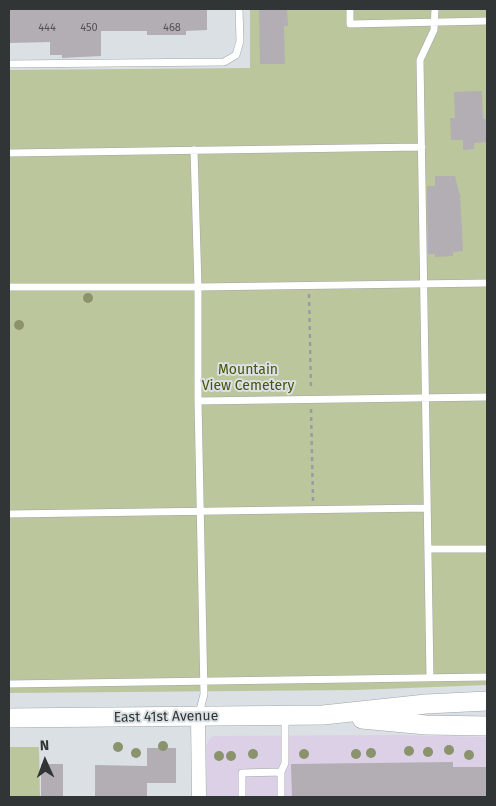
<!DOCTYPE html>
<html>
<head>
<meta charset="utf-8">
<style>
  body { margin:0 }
  #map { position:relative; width:496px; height:806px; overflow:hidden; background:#dae0e4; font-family:"Fira Sans",sans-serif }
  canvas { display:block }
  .frame { position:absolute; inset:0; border:10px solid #323536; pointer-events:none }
  .north { position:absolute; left:20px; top:736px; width:50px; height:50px; -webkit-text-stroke:4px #dae0e4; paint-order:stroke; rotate:358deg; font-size:14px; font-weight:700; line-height:20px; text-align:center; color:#323536 }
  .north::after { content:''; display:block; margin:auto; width:18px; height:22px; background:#323536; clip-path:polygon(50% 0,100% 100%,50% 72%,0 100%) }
</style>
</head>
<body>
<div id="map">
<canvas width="496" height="806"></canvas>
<div class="frame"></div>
<div class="north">N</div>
</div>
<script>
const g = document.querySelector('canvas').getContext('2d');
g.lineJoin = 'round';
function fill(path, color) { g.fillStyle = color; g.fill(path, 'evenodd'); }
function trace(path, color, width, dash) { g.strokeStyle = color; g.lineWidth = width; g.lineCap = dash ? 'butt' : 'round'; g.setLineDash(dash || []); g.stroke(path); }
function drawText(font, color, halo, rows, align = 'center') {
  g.font = font + ' "Fira Sans",sans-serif'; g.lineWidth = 4; g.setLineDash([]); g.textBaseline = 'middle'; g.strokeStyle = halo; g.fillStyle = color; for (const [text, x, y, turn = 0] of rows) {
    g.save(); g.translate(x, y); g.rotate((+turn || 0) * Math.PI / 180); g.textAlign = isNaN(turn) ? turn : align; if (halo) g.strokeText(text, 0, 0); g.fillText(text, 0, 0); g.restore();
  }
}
fill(new Path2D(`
  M395,735L487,737V797H207L206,747L209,739L213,736Z`), '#dbd0e5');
fill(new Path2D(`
  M250,9H487V685L356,690L9,693V70L250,68Z
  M9,747H39L40,797H9Z`), '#bcc69c');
fill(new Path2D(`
  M9,9H207V30L186,31V35H147V31H101V56L62,58V55H50V42L9,43Z
  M259,9H287L288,26H284L285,64H260Z
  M482,91L483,119H487V142L474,143V149L463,150V140H451L450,118H455L454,92Z
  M435,176H455L459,193H460L463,251L453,252V256L435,257V254H428L427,186H435Z
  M147,748H176V783H147V797L95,796V765L147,766Z
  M453,762V767H487V797H292L291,764Z
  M41,764H63V796L41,797Z`), '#b2aeb3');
const lane = new Path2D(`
  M350,9V24L487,21
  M9,64L224,62L236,55L240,41L239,9
  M194,150L198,287V401L204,694L199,714
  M9,153L422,147
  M9,287H198L487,283
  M198,401L487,397
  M9,514L427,508
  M428,549H487
  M430,678L420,60L434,30L435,9
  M9,684L487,677
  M242,797V773L281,772
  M281,797V772L285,763V716`);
const street = new Path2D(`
  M198,716L199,797`);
const secondary = new Path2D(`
  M9,718L323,715L426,704L487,701
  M362,719L426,725L487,726`);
trace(lane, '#a0a5a9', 8);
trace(street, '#a0a5a9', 15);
trace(secondary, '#a0a5a9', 20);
trace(new Path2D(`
  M309,294L311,389
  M311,409L313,501`), '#999da0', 2.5, [4, 4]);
trace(lane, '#fff', 7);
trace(street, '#fff', 14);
trace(secondary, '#fff', 19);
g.fillStyle = '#8a936c';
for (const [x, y] of [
  [88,298],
  [19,325],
  [163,746],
  [118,747],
  [449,750],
  [409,751],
  [428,752],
  [136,753],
  [371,753],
  [253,754],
  [304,754],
  [356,754],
  [469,755],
  [219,756],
  [231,756]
]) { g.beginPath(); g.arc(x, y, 5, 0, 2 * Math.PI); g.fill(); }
drawText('11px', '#525355', null, [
  ["444",47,28],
  ["450",89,28],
  ["468",172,28]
]);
drawText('14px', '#48540a', '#dae0e4', [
  ["Mountain",248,370],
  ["View Cemetery",248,386]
]);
drawText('14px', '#323536', '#dae0e4', [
  ["East 41st Avenue",166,717,-1]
]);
</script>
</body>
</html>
